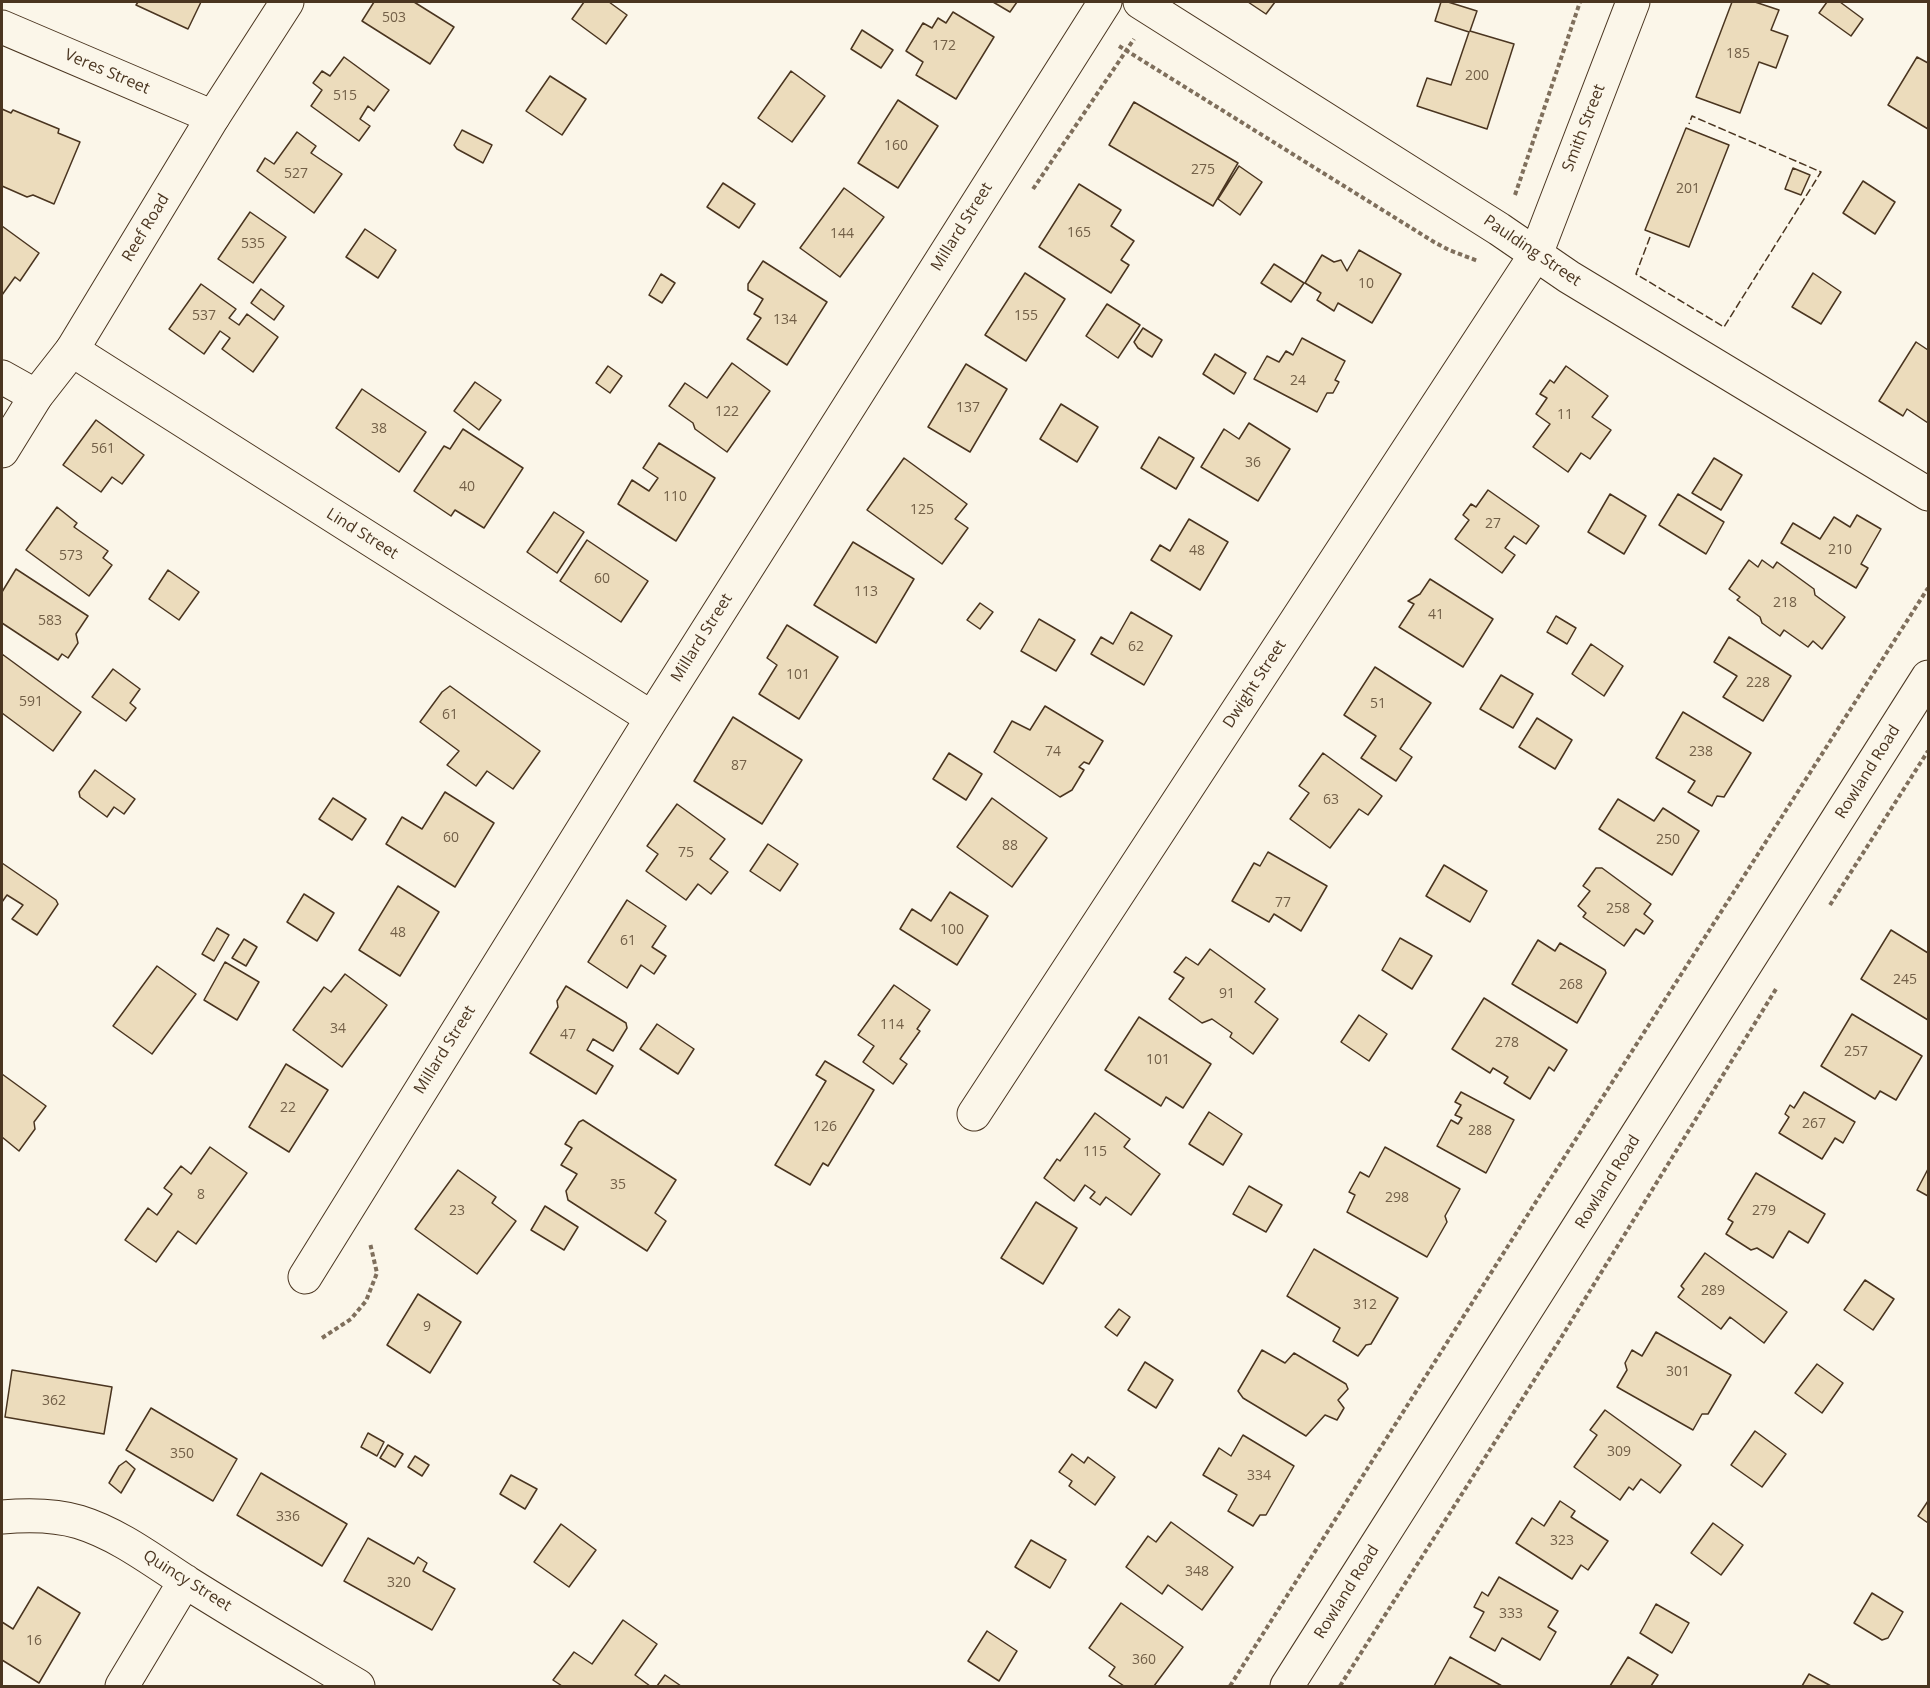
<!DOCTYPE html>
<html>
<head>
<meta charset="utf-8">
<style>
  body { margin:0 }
  #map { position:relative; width:1930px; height:1688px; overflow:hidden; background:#fbf6e9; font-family:"Open Sans",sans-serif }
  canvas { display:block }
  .frame { position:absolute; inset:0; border:3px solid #4a3520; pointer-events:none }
</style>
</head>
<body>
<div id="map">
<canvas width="1930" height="1688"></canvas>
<div class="frame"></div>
</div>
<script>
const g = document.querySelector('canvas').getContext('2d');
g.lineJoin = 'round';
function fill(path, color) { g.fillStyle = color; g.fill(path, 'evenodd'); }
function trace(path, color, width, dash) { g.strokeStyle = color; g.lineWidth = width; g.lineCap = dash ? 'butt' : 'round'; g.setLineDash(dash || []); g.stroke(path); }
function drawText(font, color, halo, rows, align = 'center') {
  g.font = font + ' "Open Sans",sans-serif'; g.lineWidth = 4.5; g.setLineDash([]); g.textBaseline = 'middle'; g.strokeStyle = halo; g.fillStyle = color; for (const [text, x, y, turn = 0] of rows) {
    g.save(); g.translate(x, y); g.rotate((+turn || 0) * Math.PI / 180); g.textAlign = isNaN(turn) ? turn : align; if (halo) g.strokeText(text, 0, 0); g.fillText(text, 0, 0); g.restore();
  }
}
const building = new Path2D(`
  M138,2H201L188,29L136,5Z
  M374,2H414L454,27L430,64L362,21Z
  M584,2H609L627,15L606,44L572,19Z
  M993,2H1017L1010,12Z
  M1248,2H1275L1266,14Z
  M1441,2H1448L1477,11L1470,31L1514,44L1487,129L1417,106L1427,78L1451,85L1469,32L1435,21Z
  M1732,2H1755L1779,10L1771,30L1788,36L1776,68L1759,62L1740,113L1696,97Z
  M1827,2H1840L1863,19L1851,36L1819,13Z
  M953,12L994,37L956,99L916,75L923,62L906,51L923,23L932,28L938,18L946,23Z
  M862,30L893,50L881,68L851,49Z
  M344,57L389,90L374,111L368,106L360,119L370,126L359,141L311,106L322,90L313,83L322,71L330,76Z
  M1917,57L1928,63V129L1888,105Z
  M791,71L825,96L792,142L758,118Z
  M550,76L586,99L562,135L526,111Z
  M898,100L938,126L898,188L858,163Z
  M1134,102L1238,163L1213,206L1109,145Z
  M2,109L11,113L13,110L59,129L58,133L80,142L54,204L33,195L27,197L2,186Z
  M1686,128L1729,145L1689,247L1645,230Z
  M462,130L492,145L483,163L457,149L454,145Z
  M297,132L316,146L311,153L342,174L314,213L257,171L265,158L274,164Z
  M1239,166L1262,182L1240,215L1218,199Z
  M1793,168L1810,175L1801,195L1785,189Z
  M1863,181L1895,202L1875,234L1843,213Z
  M723,183L755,204L739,228L707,207Z
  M1079,184L1121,210L1111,226L1134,241L1121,260L1129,265L1111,293L1039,247Z
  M844,188L884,217L840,277L800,248Z
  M250,212L286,237L253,283L218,259Z
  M2,226L39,253L20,281L15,277L2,295Z
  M365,229L396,250L378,278L346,257Z
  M1359,250L1401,274L1372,323L1338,303L1334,311L1317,300L1321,293L1305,283L1322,255L1334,262L1341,260L1347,271Z
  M763,261L827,302L787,365L747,339L761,318L754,314L763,299L748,290V284Z
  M1274,264L1304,283L1291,302L1261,283Z
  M1025,273L1065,299L1026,361L985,335Z
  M1813,273L1841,292L1821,324L1792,307Z
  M661,274L675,283L662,303L649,295Z
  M201,284L236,309L229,318L239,325L247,314L278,337L253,372L222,349L230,338L220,331L204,354L169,329Z
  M261,289L284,306L274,320L251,303Z
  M1107,304L1140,325L1118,358L1086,336Z
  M1143,328L1162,340L1152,357L1138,348L1134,342Z
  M1302,338L1345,361L1335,380L1339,382L1333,393H1327L1317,412L1254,379L1267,356L1279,362L1286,351L1293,355Z
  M1916,342L1928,350V423L1907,409L1903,416L1879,401Z
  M1215,354L1246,373L1234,394L1203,374Z
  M732,363L770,391L727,452L695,429L693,423L669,406L685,383L707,398Z
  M966,364L1007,389L970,452L928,427Z
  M608,366L622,376L610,393L596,383Z
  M1566,366L1608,396L1592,417L1611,430L1590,459L1581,453L1568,472L1533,447L1550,424L1536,414L1547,398L1540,394L1550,380L1554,383Z
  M475,382L501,400L479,430L454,411Z
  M362,389L426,432L399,472L336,428Z
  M1061,404L1098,427L1077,462L1040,439Z
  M96,420L144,455L122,484L112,477L101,492L63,465Z
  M1249,423L1290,449L1258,501L1201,467L1224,429L1239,439Z
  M463,429L523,468L484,528L455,510L451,516L414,491L444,446L450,449Z
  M1159,437L1194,458L1176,489L1141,468Z
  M659,443L715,478L676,541L618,504L632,480L649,491L658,478L643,468Z
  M904,458L967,504L955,519L968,528L942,564L867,510Z
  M1714,458L1742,475L1721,510L1692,493Z
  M1488,490L1539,526L1526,544L1514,536L1505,548L1515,555L1502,573L1455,539L1469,520L1463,515L1471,504L1476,507Z
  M1610,494L1646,516L1624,554L1588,532Z
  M1678,494L1724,522L1706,554L1659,525Z
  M57,507L77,523L74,527L108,551L103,558L112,565L89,596L26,550Z
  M554,512L584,532L557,573L527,552Z
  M1857,515L1881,529L1861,564L1868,568L1856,588L1781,543L1793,523L1820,539L1834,517L1850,527Z
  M1189,519L1228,542L1200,590L1151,560L1160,545L1170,551Z
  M587,540L648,581L621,622L560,581Z
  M853,542L914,579L876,643L814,605Z
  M1749,560L1758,567L1762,560L1773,568L1777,562L1814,589L1815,595L1845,617L1822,649L1813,641L1808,647L1784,630L1780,636L1762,623L1760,617L1737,600L1740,597L1729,589Z
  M16,569L88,616L76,634L78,643L68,658L62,654L58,660L2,623V592Z
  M168,570L199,592L179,620L149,599Z
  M1430,579L1493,619L1463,667L1399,627L1414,604L1408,601L1420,594Z
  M980,603L993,612L980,629L967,620Z
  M1131,612L1172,636L1144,685L1091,654L1101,637L1113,644Z
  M1556,616L1576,628L1567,644L1547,632Z
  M1039,619L1075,640L1056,671L1021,651Z
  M787,625L838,657L799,719L759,694L777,665L767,658Z
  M1729,637L1791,676L1763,721L1723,697L1737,676L1714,662Z
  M1591,644L1623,666L1604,696L1572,674Z
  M2,654L81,712L53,751L2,713Z
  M1375,667L1431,703L1400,749L1412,757L1396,781L1361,758L1376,736L1344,715Z
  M113,669L140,689L130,703L136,708L126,721L92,697Z
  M1501,675L1533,694L1513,728L1480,709Z
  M450,686L540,751L513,789L487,771L476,786L447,765L459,751L420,722L442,692Z
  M1045,706L1103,741L1089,764L1084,762L1079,767L1084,770L1072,790L1060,797L994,752L1012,721L1030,730Z
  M1683,712L1751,753L1724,797L1717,796L1712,806L1688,792L1695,781L1656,758Z
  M733,717L802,760L762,824L694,781Z
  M1537,718L1572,740L1555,769L1519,747Z
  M949,753L982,774L966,800L933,779Z
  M1323,753L1382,796L1368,815L1359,809L1330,848L1290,819L1309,793L1299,786Z
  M95,770L135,799L124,814L114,807L107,817L80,797L79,792Z
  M445,792L494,823L455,887L386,844L402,817L422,829Z
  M333,798L366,819L352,840L319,819Z
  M992,798L1047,838L1012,887L957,847Z
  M1618,799L1654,821L1663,808L1699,831L1672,875L1599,829Z
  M677,804L725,839L710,859L728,872L711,894L698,884L686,900L646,871L658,854L647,846Z
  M768,844L798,864L780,891L750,871Z
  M1268,852L1327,886L1301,931L1274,914L1269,922L1232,901L1254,863L1260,866Z
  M2,863L56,900L58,904L37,935L12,919L23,905L7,895L2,902Z
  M1444,865L1487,891L1470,922L1426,896Z
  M1596,868H1602L1651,904L1644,914L1653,921L1644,934L1636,929L1624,946L1583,917L1586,913L1578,906L1590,891L1583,886Z
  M398,886L439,912L400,976L359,950Z
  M950,892L988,916L957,965L900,929L912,909L931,921Z
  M304,894L334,913L317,941L287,922Z
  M627,900L666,926L652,947L666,956L654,974L641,965L627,988L588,962Z
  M217,928L229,935L214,961L202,954Z
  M1891,930L1928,953V1020L1861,979Z
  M1400,938L1432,956L1412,989L1382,970Z
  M244,939L257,947L246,966L232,958Z
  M1538,940L1555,951L1560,943L1605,970L1606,973L1577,1023L1512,984Z
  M1210,949L1265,989L1255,1002L1278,1019L1253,1054L1230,1037L1232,1033L1212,1019L1202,1023L1169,999L1184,978L1174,972L1186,957L1198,965Z
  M225,962L259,982L237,1020L204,1000Z
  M157,966L196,994L152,1054L113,1026Z
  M345,974L387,1005L342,1067L293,1030L324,987L331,992Z
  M894,985L930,1010L917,1029L920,1031L900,1059L907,1064L893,1084L863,1062L874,1046L858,1035Z
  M566,986L626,1023L627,1028L613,1051L593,1039L587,1050L613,1066L596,1094L530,1053L558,1007L557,1001Z
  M1484,998L1567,1050L1554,1071L1549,1067L1530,1099L1504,1083L1508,1077L1493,1068L1490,1073L1452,1049Z
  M1852,1014L1922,1056L1896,1100L1880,1091L1875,1099L1821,1066Z
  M1359,1015L1387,1034L1369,1061L1341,1042Z
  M1139,1017L1211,1064L1183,1108L1166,1097L1161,1106L1105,1070Z
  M657,1024L694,1049L678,1074L640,1049Z
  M825,1061L874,1090L828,1166L823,1163L810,1185L775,1165L826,1081L816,1075Z
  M286,1064L328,1090L289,1152L249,1127Z
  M2,1074L46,1106L34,1122L35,1129L19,1151L2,1137Z
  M1461,1092L1514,1120L1486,1173L1437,1146L1451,1120L1458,1124L1462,1118L1455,1115L1461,1105L1455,1102Z
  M1804,1092L1855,1122L1843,1143L1835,1138L1822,1159L1779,1133L1789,1117L1785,1114L1790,1105L1794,1108Z
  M1209,1112L1242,1134L1223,1165L1189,1144Z
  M1095,1113L1130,1139L1124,1147L1160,1174L1131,1215L1106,1197L1100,1205L1090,1198L1095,1192L1085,1185L1074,1201L1044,1178L1057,1159L1060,1161Z
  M583,1120L676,1180L655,1213L666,1221L647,1251L568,1200L566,1191L577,1174L561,1165L572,1148L565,1144L579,1122Z
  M210,1147L247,1173L196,1244L178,1231L156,1262L125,1240L148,1208L157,1215L172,1194L164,1188L181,1166L191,1174Z
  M1385,1147L1460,1189L1445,1216L1447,1222L1427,1257L1347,1212L1355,1195L1349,1192L1360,1172L1369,1177Z
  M1928,1169V1196L1917,1190Z
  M458,1170L496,1197L492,1203L516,1221L477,1274L415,1229Z
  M1756,1173L1825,1214L1808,1243L1789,1231L1773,1258L1757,1248L1751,1250L1726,1234L1733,1222L1728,1219Z
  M1249,1186L1282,1205L1266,1232L1233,1214Z
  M1036,1202L1077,1228L1043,1284L1001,1258Z
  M545,1206L578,1227L564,1250L531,1230Z
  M1314,1249L1398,1298L1371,1344L1366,1345L1358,1356L1333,1341L1340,1328L1287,1296Z
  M1705,1253L1787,1312L1764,1343L1730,1317L1721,1329L1678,1297L1684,1289L1681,1286Z
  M1865,1280L1894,1299L1873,1330L1844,1310Z
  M418,1294L461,1322L430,1373L387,1345Z
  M1119,1309L1130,1317L1117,1336L1105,1327Z
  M1656,1332L1731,1375L1708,1414H1702L1693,1430L1617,1387L1627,1370L1625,1363L1632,1350L1642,1356Z
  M1262,1350L1285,1363L1294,1353L1346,1384L1348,1389L1338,1400L1344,1408L1337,1420L1325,1415L1306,1436L1243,1398L1238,1391Z
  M1145,1362L1173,1380L1156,1408L1128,1390Z
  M1817,1364L1843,1383L1822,1413L1795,1393Z
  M12,1370L112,1387L104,1434L5,1417Z
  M151,1408L237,1459L213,1501L126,1450Z
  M1605,1410L1681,1465L1660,1493L1641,1479L1633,1490L1629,1487L1620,1500L1574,1467L1597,1435L1590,1430Z
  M1755,1431L1786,1454L1762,1487L1731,1465Z
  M368,1433L384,1442L377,1456L361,1447Z
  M1243,1435L1294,1466L1266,1515H1260L1253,1526L1228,1511L1237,1495L1203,1475L1219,1448L1231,1456Z
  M388,1445L403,1454L395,1467L380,1458Z
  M1072,1454L1084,1463L1088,1457L1115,1477L1095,1505L1069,1486L1072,1481L1059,1472Z
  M415,1456L429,1465L422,1476L408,1467Z
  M126,1461L135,1469L121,1493L109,1483L119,1466Z
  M261,1473L347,1524L322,1566L237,1515Z
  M511,1475L537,1489L525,1509L500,1494Z
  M1560,1501L1575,1511L1571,1517L1608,1541L1588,1570L1581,1565L1572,1579L1516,1543L1532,1518L1544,1526Z
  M1928,1501V1523L1918,1516Z
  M1171,1522L1233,1567L1202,1610L1168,1585L1162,1594L1126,1567L1148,1536L1156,1542Z
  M1713,1523L1743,1545L1721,1575L1691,1553Z
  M561,1524L596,1550L569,1587L534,1562Z
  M368,1538L414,1564L418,1557L427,1563L423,1571L455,1589L432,1630L344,1581Z
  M1031,1540L1066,1560L1050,1588L1015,1567Z
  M1499,1577L1558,1611L1548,1627L1556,1632L1540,1660L1502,1638L1495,1651L1470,1637L1484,1612L1474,1607L1482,1592L1488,1596Z
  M38,1587L80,1613L39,1683L2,1660V1622L13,1629Z
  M1872,1593L1903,1612L1888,1638L1882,1640L1854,1623Z
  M1121,1603L1183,1647L1154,1686H1124L1109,1676L1115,1667L1089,1648Z
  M1656,1604L1689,1623L1672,1653L1640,1633Z
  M623,1620L657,1644L635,1675L650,1686H562L553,1680L574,1652L592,1664Z
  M987,1631L1017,1651L999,1681L968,1661Z
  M1450,1657L1502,1686H1434Z
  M1628,1657L1658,1675L1651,1686H1610Z
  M1809,1674L1831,1686H1802Z
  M665,1675L681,1686H657Z`);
fill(building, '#ecdcbc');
trace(building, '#4a3520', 1.5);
const minor = new Path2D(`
  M1140,2L1499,229L1569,277L1928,494
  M2,27L213,117
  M72,350L652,718
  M2,377L36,396
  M974,1114L1536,254L1633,2
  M305,1277L652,718L1105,2
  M2,1517C25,1515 56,1515 79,1522C118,1534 152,1560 186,1582C243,1618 301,1652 358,1686
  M122,1686L185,1581
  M1287,1686L1928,677`);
const tertiary = new Path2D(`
  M2,451L36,396L72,350L213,117L287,2`);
trace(minor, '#4a3520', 35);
trace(tertiary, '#4a3520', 35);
trace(new Path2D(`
  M1119,46L1434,242L1449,250L1478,261
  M1033,189L1134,39
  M1515,195L1580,2
  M1830,905L1928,751
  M322,1338L351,1319L366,1301L377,1273L370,1243
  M1230,1686L1544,1189L1928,588
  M1340,1686L1559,1341L1776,989`), '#7f6f5c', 4, [4.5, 3]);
trace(minor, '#fbf6e9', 33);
trace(tertiary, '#fbf6e9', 33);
trace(new Path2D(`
  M1650,237L1636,274L1724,327L1821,172L1692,116L1689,124`), '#4a3520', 1.5, [8, 3]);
drawText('14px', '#725f47', null, [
  ["503",394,18],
  ["172",944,46],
  ["185",1738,54],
  ["200",1477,76],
  ["515",345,96],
  ["160",896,146],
  ["275",1203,170],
  ["527",296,174],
  ["201",1688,189],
  ["165",1079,233],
  ["144",842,234],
  ["535",253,244],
  ["10",1366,284],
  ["537",204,316],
  ["155",1026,316],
  ["134",785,320],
  ["24",1298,381],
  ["137",968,408],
  ["122",727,412],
  ["11",1565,415],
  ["38",379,429],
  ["561",103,449],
  ["36",1253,463],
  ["40",467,487],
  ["110",675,497],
  ["125",922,510],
  ["27",1493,524],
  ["210",1840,550],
  ["48",1197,551],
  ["573",71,556],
  ["60",602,579],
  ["113",866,592],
  ["218",1785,603],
  ["41",1436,615],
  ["583",50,621],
  ["62",1136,647],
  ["101",798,675],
  ["228",1758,683],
  ["591",31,702],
  ["51",1378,704],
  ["61",450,715],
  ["74",1053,752],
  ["238",1701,752],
  ["87",739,766],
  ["63",1331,800],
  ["60",451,838],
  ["250",1668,840],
  ["88",1010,846],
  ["75",686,853],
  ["77",1283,903],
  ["258",1618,909],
  ["100",952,930],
  ["48",398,933],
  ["61",628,941],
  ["245",1905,980],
  ["268",1571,985],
  ["91",1227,994],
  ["114",892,1025],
  ["34",338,1029],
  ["47",568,1035],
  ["278",1507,1043],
  ["257",1856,1052],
  ["101",1158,1060],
  ["22",288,1108],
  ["267",1814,1124],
  ["126",825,1127],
  ["288",1480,1131],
  ["115",1095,1152],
  ["35",618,1185],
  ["8",201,1195],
  ["298",1397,1198],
  ["23",457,1211],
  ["279",1764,1211],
  ["289",1713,1291],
  ["312",1365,1305],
  ["9",427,1327],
  ["301",1678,1372],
  ["362",54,1401],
  ["309",1619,1452],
  ["350",182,1454],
  ["334",1259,1476],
  ["336",288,1517],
  ["323",1562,1541],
  ["348",1197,1572],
  ["320",399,1583],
  ["333",1511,1614],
  ["16",34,1641],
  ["360",1144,1660]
]);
drawText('16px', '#4a3520', '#fbf6e9', [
  ["Veres Street",107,72,23],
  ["Smith Street",1584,128,-69],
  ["Millard Street",962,227,-58],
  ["Reef Road",146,228,-59],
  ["Paulding Street",1532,251,34],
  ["Lind Street",362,534,32],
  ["Millard Street",702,638,-58],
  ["Dwight Street",1255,684,-57],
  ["Rowland Road",1868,772,-58],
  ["Millard Street",445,1050,-58],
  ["Rowland Road",1608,1182,-58],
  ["Quincy Street",187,1581,32],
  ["Rowland Road",1347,1592,-58]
]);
</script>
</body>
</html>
